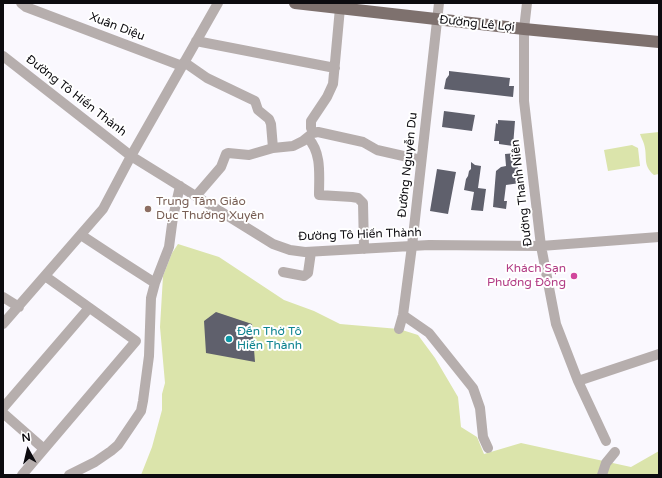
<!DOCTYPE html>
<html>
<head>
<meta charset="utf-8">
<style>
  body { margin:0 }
  #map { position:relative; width:662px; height:478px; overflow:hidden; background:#faf8fe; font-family:"Varela Round",sans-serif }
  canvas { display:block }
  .frame { position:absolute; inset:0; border:4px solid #0c0b0f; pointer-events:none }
  .north { position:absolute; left:8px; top:430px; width:40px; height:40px; -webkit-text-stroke:3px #fff; paint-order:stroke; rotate:352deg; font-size:11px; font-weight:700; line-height:16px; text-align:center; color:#0c0b0f }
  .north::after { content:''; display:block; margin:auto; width:14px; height:18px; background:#0c0b0f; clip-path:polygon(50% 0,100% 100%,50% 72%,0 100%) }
</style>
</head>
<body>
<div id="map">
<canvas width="662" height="478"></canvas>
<div class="frame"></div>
<div class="north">N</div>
</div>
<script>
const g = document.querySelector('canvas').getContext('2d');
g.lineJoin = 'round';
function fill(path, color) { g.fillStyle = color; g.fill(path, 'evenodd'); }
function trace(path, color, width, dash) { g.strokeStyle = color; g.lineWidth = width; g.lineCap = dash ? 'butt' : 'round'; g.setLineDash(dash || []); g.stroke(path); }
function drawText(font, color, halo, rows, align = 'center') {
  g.font = font + ' "Varela Round",sans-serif'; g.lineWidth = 4; g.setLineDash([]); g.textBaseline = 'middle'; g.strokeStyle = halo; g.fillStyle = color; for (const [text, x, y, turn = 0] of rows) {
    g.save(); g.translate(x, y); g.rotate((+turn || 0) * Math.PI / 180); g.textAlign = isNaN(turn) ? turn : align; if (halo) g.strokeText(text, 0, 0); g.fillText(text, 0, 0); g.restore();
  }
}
fill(new Path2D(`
  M659,132V174L654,175C642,165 648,157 644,144C643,141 641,137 640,134Z
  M632,145L638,148L640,166L608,171L604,150Z
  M178,244L219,257L284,300L314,311L340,324L399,329L418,335L435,358L458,397L461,427L477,437L484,454L521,443L631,467L659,451V475H141L152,447L162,410V394L165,383L160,327L163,276L172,253Z`), '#dbe4ab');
fill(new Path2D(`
  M449,71L510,78L509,86H514L513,97L444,89L446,79L449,75Z
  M444,111L475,115L472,131L442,127Z
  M498,120L515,121L513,146L499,144V141H494L496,123L498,124Z
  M516,153L518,168H520V173H519L520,183L506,185L504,201H507L506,209L493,207L496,171L501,167L506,166L505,154Z
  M471,162L475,165L481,166L478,188L486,189L483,211L471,210L474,192L464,190L466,179L468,176L469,171L471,169Z
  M437,169L456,172L448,214L430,211Z
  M216,312L252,324L255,362L206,353L204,321Z`), '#5f606c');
trace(new Path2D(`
  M21,3L26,7L182,66
  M527,3L524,29V101L541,246L556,324L578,381L606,441
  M196,41L335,68
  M3,56L131,156L273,244L290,250L305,252L429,245L541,246L659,237
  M184,62L207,78L255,101L258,110L269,119L271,124L273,148
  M313,133L311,128V121L327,97L333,84L340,8
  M308,138C322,153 319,175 319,195L352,197L358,198L363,203L364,249
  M196,196L221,167L226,154L228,153L249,155L273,148L293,146L303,141L313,133L318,132L363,142L377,150L421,160
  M81,235L116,258L155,283
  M283,272L304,276L308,273L311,252
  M3,297L19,307
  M403,315L429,333L473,388L480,408L483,437L488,448
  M3,324L103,209L131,156L218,3
  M399,329L403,315L412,246L439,3
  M578,381L659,354
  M3,408L89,308
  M3,413L44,449
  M22,475L136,341L45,276
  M69,475L95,462L111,451L118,445L141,411L143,401L149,356L151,298L155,283L169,247L173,217L180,186
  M602,475L606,463L615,452`), '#b6aead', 10);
trace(new Path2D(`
  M295,3L524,29L659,42`), '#7e716e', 12);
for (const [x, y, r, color] of [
  [148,209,4,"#8d6e63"],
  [574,276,4,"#d1479c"],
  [229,339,4,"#0f9aa8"]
]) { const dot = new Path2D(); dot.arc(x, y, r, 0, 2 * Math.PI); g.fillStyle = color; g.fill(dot); trace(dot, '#fff', 1.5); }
drawText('12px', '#0c0b0f', '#fff', [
  ["Đường Lê Lợi",477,24,6],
  ["Xuân Diệu",117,27,21],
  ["Đường Tô Hiến Thành",76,96,38],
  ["Đường Nguyễn Du",408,165,-84],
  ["Đường Thanh Niên",522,193,-97],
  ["Đường Tô Hiến Thành",360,235,-2]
]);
drawText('12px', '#785e54', '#fff', [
  ["Trung Tâm Giáo",156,202],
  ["Dục Thường Xuyên",156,216]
], 'left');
drawText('12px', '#b23c85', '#fff', [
  ["Khách Sạn",566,269],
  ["Phương Đông",566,283]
], 'right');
drawText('12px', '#0d838f', '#fff', [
  ["Đền Thờ Tô",237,332],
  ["Hiến Thành",237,346]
], 'left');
</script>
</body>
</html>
